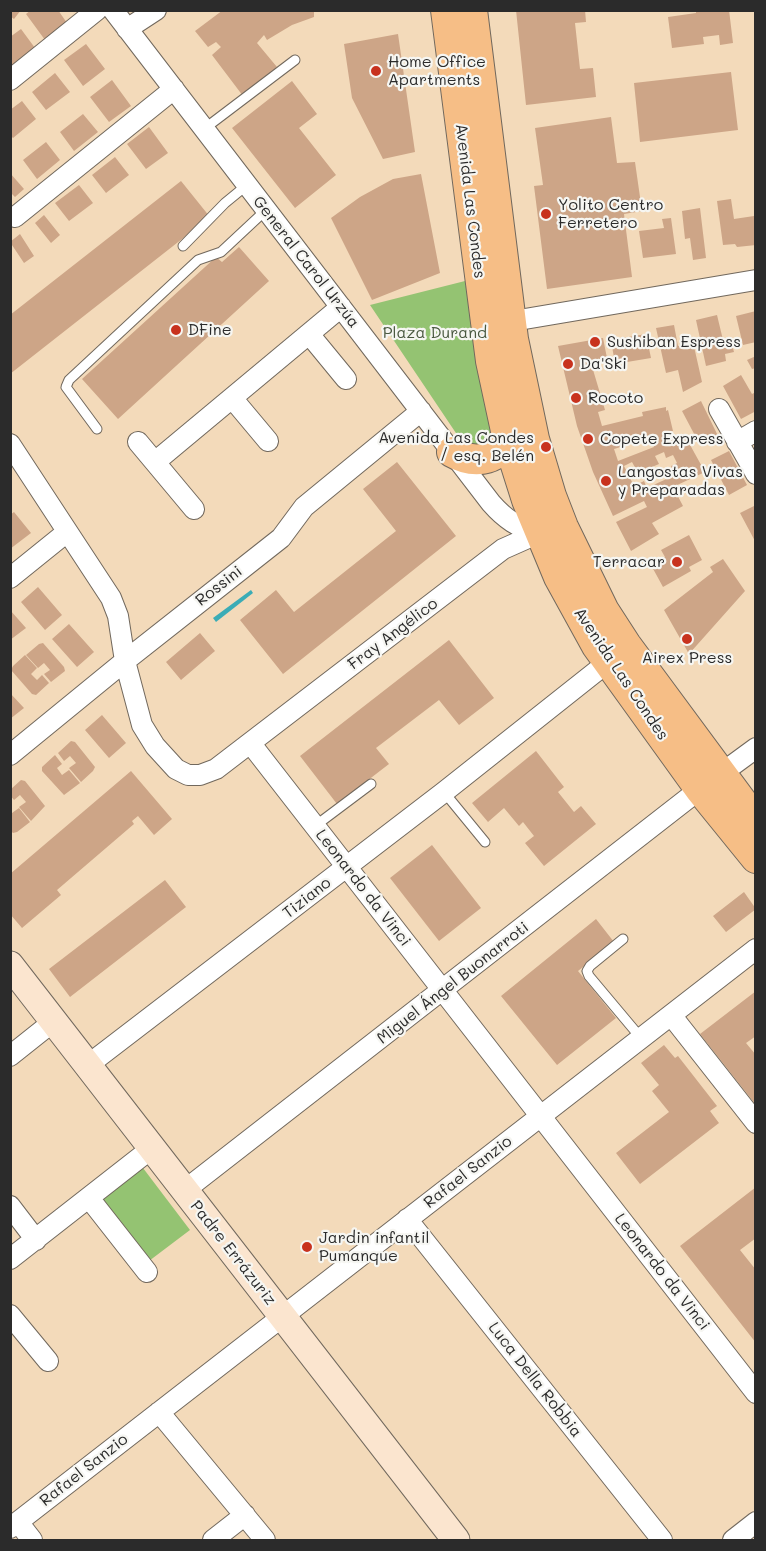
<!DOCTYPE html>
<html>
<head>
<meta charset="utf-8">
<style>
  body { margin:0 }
  #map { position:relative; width:766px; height:1551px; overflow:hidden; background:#f3daba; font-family:Mali,sans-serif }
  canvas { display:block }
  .frame { position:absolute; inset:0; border:12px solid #2b2b2b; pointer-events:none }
</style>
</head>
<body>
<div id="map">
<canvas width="766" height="1551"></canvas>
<div class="frame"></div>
</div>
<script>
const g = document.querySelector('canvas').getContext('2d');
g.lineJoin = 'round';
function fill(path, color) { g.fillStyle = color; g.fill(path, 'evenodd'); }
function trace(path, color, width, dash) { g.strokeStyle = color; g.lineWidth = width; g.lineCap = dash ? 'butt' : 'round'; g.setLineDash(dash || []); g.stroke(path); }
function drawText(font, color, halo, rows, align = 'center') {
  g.font = font + ' Mali,sans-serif'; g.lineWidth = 4.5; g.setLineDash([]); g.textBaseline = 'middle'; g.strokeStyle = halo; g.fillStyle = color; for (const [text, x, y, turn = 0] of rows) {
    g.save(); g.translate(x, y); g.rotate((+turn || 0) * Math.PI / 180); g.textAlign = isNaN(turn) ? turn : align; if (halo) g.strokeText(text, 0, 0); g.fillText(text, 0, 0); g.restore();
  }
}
fill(new Path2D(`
  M465,281L492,437L484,447L466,448L370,305Z
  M143,1168L190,1230L145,1264L98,1203Z`), '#94c372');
fill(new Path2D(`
  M251,590L253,593L216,622L213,618Z`), '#3bacb6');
fill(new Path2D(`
  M10,10H21L14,19L10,16Z
  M31,10H58L67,23L45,40L26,14Z
  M223,10H314V17L292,25L267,40L264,35L257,43L277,67L243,96L212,55L221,47L216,42L208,47L195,31Z
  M516,10H585L586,22L575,23L580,69L593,68L596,97L526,105Z
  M696,10H729L733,43L720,45L719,35L703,37L704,44L672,48L668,17L696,13Z
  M21,29L35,48L12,66L10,37Z
  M398,34L415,152L383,159L352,98L344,44Z
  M86,44L105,69L83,86L64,60Z
  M731,72L738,130L640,142L634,83Z
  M55,73L70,92L46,110L32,92Z
  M112,80L131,106L109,122L90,97Z
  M292,81L317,114L299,128L336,175L295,208L232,128Z
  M22,101L36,119L13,138L10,135V110Z
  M83,114L98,132L74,151L60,132Z
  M611,117L617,163L635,162L642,211L624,214L632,277L547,289L534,186L543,185L535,128Z
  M149,127L168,153L146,169L127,144Z
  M46,142L60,160L37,179L23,160Z
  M115,157L129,175L106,193L92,175Z
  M10,173L24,189L15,197L10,192Z
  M421,174L440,273L372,300L331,218L360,197L393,179Z
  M181,181L210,217L10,374V315Z
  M79,185L93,203L69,221L55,203Z
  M731,199L734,219L754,216L756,245L737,247L735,244L723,245L717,201Z
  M700,208L706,258L693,260L690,238L685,239L682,211Z
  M44,215L60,235L51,243L35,223Z
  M671,218L676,254L643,258L639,231L664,228L662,219Z
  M20,234L34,256L24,263L10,242Z
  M239,247L269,281L118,419L82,379L216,257L222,262Z
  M756,311V342L743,345L736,316Z
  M717,315L723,340L730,338L734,352L725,354L726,361L706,366L696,320Z
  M674,325L678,346L693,342L702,382L683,392L678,370L666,373L656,328Z
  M646,334L651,358L615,364L611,340Z
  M603,338L607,358L591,363L605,410L598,412L602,426L643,416L642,412L666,407V411L668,410L673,431L666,433L668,441L684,434L705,472L673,487L683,506L652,523L659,534L631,551L616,522L647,507L644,501L613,516L593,472L577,426L558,346ZM651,438L654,447L618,461L614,449ZM664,452L666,458L673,455L677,463L671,466L675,475L647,488L644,481L634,486L624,466L632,462L638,473L659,464L655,456Z
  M756,356V368L752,369L747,360Z
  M741,375L752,394L756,392V411L741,419L723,386Z
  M701,401L718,436L700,445L682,411Z
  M729,451L747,485L729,495L711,460Z
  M397,462L456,536L283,674L240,620L276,590L294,612L396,531L363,489Z
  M756,505V543L740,513Z
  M14,512L31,533L10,549V515Z
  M689,535L702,560L689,567L691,571L663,587L651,565L665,557L661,550Z
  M723,559L745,591L689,654L664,610L713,572L710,567Z
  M38,587L62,615L45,630L21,602Z
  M10,610L26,628L10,640Z
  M69,624L94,652L77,667L52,639Z
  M200,633L215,651L181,680L166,662Z
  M449,640L494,698L459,725L439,700L376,748L389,764L337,804L300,756Z
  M43,643L64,667L65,671L51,682L44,674L50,670L44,663L38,668L26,655L39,644Z
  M25,655L37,668L31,674L37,680L42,675L49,683L36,695L32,694L11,670L13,666Z
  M10,693L24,708L10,719Z
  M102,715L126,743L109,758L85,730Z
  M71,741L75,742L95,767L93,771L81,782L69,768L76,763L70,756L64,761L58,753Z
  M536,751L564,787L558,792L574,812L581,806L596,824L544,866L525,843L534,836L523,822L519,826L504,808L488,822L472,803Z
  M55,755L62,764L57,768L62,775L69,770L80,783L64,795L42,771V767Z
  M131,771L172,819L154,835L138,816L132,821L134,824L57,890L61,895L22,928L10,914V874Z
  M21,780L25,781L45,806L31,821L19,807L26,802L20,795L14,800L10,795V790Z
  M19,808L30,822L17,832L13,833L10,830V811L12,813Z
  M432,845L481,908L439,941L390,878Z
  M165,880L186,907L70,997L49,969Z
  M744,892L756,909L726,932L713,916Z
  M596,919L614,942L578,971L616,1018L557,1065L501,996Z
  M756,991V1036L746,1043L756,1055V1105L700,1034Z
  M664,1045L675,1058L678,1056L717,1106L710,1111L719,1123L640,1184L616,1153L669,1112L652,1091L659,1085L641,1063Z
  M756,1187V1238L740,1250L756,1270V1343L680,1246Z`), '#cda587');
const lane = new Path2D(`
  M204,129L295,60
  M183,246L225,203L247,185
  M97,429L66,387L69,380L198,260L221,252L266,210
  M444,792L485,842
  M315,826L371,784
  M623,939L590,966L587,971L589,976L641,1038`);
const street = new Path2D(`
  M113,10L491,503C505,519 518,528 539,533
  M127,29L156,10
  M10,80L97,10
  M15,217L174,89
  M501,323L756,280
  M309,334L346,379
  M232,398L268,441
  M719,409L756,474
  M138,442L194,509
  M737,442L756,431
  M10,444L111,598L118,616L125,661L142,725L155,746L176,769L188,775H200L216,769L503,549L539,533
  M155,462L341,307
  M10,578L67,532
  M251,744L756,1393
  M10,755L125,661L281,538L304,507L421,411
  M671,1015L756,1123
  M10,1056L54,1021
  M88,1065L444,792L608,662
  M185,1190L700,789L756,748
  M89,1198L147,1272
  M10,1206L36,1240
  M407,1219L662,1540
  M10,1259L152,1148
  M10,1315L48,1361
  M159,1412L265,1540
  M18,1522L32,1540
  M10,1528L756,949
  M213,1540L245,1515
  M733,1540L756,1522`);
const secondary = new Path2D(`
  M10,965L456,1540`);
const primary = new Path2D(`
  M446,10L491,361L508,440L527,500L559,577L597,646L700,789L756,858
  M472,10L513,339L534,439L551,496L563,527L604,611L626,645L756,821
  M452,452C473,464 495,462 508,440`);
trace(lane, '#71685d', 11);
trace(street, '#71685d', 22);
trace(secondary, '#71685d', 29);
trace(primary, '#71685d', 32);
trace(lane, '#fff', 9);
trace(street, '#fff', 20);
trace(secondary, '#fbe5cf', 27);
trace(primary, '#f6be86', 30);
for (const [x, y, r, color] of [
  [376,71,6,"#c8321e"],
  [546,214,6,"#c8321e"],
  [176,330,6,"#c8321e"],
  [595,342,6,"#c8321e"],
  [568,364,6,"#c8321e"],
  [576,398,6,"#c8321e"],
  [588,439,6,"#c8321e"],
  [546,447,6,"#c8321e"],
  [606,481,6,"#c8321e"],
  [677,562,6,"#c8321e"],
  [687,639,6,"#c8321e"],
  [307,1247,6,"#c8321e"]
]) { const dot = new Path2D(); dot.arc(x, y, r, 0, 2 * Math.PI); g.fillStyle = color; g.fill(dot); trace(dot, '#f6f6f2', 2); }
drawText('16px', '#2b2b2b', '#f6f6f2', [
  ["Home Office",388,62],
  ["Apartments",388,80],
  ["Yolito Centro",558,205],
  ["Ferretero",558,223],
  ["DFine",188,330],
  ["Sushiban Espress",607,342],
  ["Da'Ski",580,364],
  ["Rocoto",588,398],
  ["Avenida Las Condes",534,438,"right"],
  ["/ esq. Belén",534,456,"right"],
  ["Copete Express",600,439],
  ["Langostas Vivas",618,472],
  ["y Preparadas",618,490],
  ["Terracar",665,562,"right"],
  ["Airex Press",687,658,"center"],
  ["Jardin infantil",319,1238],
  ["Pumanque",319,1256]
], 'left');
drawText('16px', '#2b2b2b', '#f6f6f2', [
  ["Avenida Las Condes",470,201,83],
  ["General Carol Urzúa",306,262,52],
  ["Rossini",219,586,-38],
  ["Fray Angélico",393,634,-37],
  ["Avenida Las Condes",621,674,56],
  ["Leonardo da Vinci",363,888,52],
  ["Tiziano",307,898,-38],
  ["Miguel Ángel Buonarroti",453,983,-38],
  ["Rafael Sanzio",468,1172,-38],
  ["Padre Errázuriz",233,1253,52],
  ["Leonardo da Vinci",662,1272,52],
  ["Luca Della Robbia",535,1380,52],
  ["Rafael Sanzio",84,1470,-38]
]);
drawText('16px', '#4a5940', '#f6f6f2', [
  ["Plaza Durand",435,333]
]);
</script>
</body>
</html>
